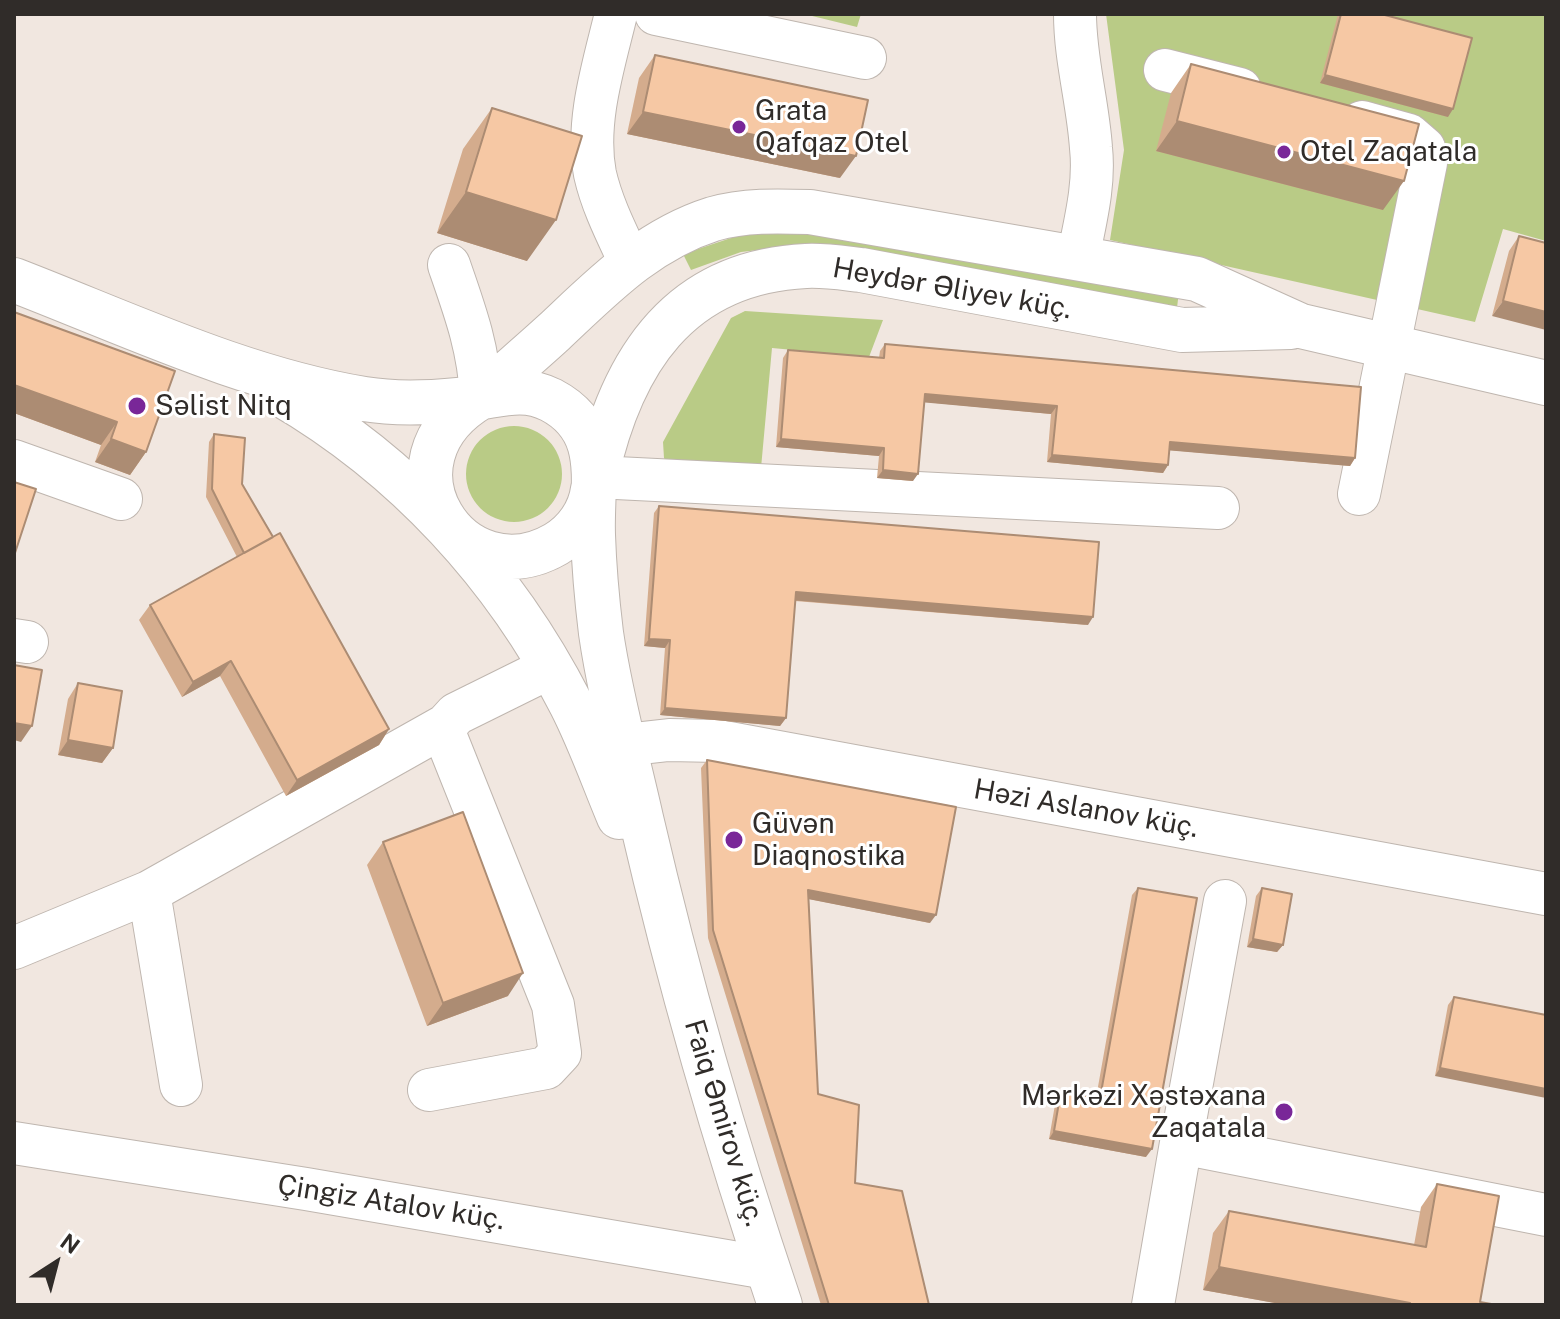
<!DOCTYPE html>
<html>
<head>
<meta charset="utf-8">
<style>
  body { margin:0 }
  #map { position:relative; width:1560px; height:1319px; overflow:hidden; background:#f1e7e0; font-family:"Public Sans",sans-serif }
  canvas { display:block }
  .frame { position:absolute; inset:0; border:16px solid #302c29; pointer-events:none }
  .north { position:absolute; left:16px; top:1223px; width:80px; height:80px; -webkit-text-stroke:6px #fff; paint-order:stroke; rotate:36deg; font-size:22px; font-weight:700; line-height:32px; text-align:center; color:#302c29 }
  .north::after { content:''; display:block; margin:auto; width:28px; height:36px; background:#302c29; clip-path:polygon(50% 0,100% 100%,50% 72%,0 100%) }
</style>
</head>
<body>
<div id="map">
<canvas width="1560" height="1319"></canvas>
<div class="frame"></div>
<div class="north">N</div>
</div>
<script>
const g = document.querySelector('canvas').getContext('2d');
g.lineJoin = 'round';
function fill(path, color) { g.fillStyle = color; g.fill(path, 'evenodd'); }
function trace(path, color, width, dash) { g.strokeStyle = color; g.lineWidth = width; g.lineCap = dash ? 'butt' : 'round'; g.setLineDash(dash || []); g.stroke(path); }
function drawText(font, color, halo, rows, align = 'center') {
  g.font = font + ' "Public Sans",sans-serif'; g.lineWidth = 6; g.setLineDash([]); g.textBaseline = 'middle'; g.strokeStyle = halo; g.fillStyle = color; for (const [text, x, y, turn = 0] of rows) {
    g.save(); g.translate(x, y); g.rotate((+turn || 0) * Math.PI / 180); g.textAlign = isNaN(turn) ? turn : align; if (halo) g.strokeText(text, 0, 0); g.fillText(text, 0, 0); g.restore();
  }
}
fill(new Path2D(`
  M804,14H861L857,27Z
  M1106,14H1546V241L1503,229L1475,322L1110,240L1124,150Z
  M784,229L1179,291L1177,308L831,250L784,247L741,252L691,270L683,254L737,236Z
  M745,311L883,320L869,357L772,348L760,479L670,468L664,458L663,442L731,318Z
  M466 474a48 48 0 1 1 96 0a48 48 0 1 1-96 0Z`), '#b9cb86');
const minor = new Path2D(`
  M616,14C604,64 585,122 595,174C602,205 617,234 630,262
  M656,14L865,58
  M1075,14C1075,59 1088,103 1091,148C1095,185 1085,222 1078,258
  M1165,70L1240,89
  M449,265C465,311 479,349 481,397
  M14,461L121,499
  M596,477L1218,508
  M1359,494L1426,163L1424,148L1409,135L1362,122
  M14,640L27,642
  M624,745L669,740L718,741L1546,894
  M149,892L181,1085
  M14,948L149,892L446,725L456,714L551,667
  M429,1090L546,1068L560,1053L553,1005L446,737V725
  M14,1143L306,1189L767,1268
  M1181,1143L1225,901
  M1153,1305L1181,1143L1546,1215`);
const major = new Path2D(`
  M481,397C505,375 530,354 554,332C603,286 647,240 713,219C744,210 777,211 810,212L1197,279L1301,326L1546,383
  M596,477C621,363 678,272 806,266C824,265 843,268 861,270L1182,330L1291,327`);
const highway = new Path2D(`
  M14,280C128,324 243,379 364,399C401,405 440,402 477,398C504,394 525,387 551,400C608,430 591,483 593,535C594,567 597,600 601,633C610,695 627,756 641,818C679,982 726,1145 780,1305
  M279,393C405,466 505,575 571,704C590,741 603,779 619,817
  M481,397C370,462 462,599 556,544C576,532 590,512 593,489`);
trace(minor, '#bfb6af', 44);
trace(major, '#bfb6af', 46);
trace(highway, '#bfb6af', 46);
trace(minor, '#fff', 42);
trace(major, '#fff', 44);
trace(highway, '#fff', 44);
fill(new Path2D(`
  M1338,14H1381L1448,117L1320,83Z
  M655,55L840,178L627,134L639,78Z
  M1191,64L1383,210L1156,151L1171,93Z
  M492,108L527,261L437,233L463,149Z
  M1519,236L1546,243L1492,316L1509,251Z
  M14,312L146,452L130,475L95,462L101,445L14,413Z
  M885,344L1355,458L1350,466L1169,450L1168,465L1163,473L1047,462L1051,414L925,402L913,481L877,478L879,456L776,447L783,358L788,350L879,358L880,351Z
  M214,434L242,484L389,729L379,745L286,796L220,676L182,697L139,620L150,605L237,557L206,497L209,442Z
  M659,506L1088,625L795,601L786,718L780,726L660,715L665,648L644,646L654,513Z
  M78,683L113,748L102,763L58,755L68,699Z
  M707,760L930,923L809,899L818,1094L855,1183L929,1305H821L708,938L701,768Z
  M383,842L508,996L427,1026L367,865Z
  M1138,888L1146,1157L1049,1139L1056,1099L1061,1091L1096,1098L1132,895Z
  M1262,888L1283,945L1277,952L1247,947L1256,896Z
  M1454,997L1546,1015L1435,1076L1448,1005Z
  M1437,1184L1480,1302L1497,1305H1286L1203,1290L1213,1233L1229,1211L1414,1245L1421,1207Z`), '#d4ac8d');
fill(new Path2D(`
  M1325,75L1453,109L1448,117L1320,83Z
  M643,112L856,156L840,178L627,134Z
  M1177,121L1404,181L1383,210L1156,151Z
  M466,192L556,220L527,261L437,233Z
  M1503,301L1546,312V330L1492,316Z
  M14,385L117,422L101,445L14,413Z
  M925,394L1057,406L1051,414L920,402Z
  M111,439L146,452L130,475L95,462Z
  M781,439L884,448L879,456L776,447Z
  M1170,442L1355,458L1350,466L1165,450Z
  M1052,455L1168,465L1163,473L1047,462Z
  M883,470L918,474L913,481L877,478Z
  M796,592L1093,617L1088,625L790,600Z
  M649,639L670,640L665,648L644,646Z
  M231,661L220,676L182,697L193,682Z
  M665,708L786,718L780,726L660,715Z
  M14,723L32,726L21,742L14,740Z
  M389,729L379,745L286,796L297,780Z
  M68,740L113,748L102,763L58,755Z
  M808,890L936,915L930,923L803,898Z
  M1253,939L1283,945L1277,952L1247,947Z
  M523,973L508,996L427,1026L443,1003Z
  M1440,1068L1546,1089V1098L1435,1076Z
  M1054,1131L1152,1149L1146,1157L1049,1139Z
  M1219,1267L1410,1303L1408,1305H1286L1203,1290Z`), '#ac8c73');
const building = new Path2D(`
  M1341,14H1381L1472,38L1453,109L1325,75Z
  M655,55L868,100L856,156L643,112Z
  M1191,64L1419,124L1404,181L1177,121Z
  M492,108L582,136L556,220L466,192Z
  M1519,236L1546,243V312L1503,301Z
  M14,312L175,371L146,452L111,439L117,422L14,385Z
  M885,344L1361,387L1355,458L1170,442L1168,465L1052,455L1057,406L925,394L918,474L883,470L884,448L781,439L788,350L884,358Z
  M214,434L245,438L242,484L273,537L244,553L212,489Z
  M14,482L36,489L14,556Z
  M659,506L1099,542L1093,617L796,592L786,718L665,708L670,640L649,639Z
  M280,533L389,729L297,780L231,661L193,682L150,605Z
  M14,665L42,670L32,726L14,723Z
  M78,683L122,691L113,748L68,740Z
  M707,760L956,807L936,915L808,890L818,1094L859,1105L855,1183L902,1191L929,1305H829L713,930Z
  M463,812L523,973L443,1003L383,842Z
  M1138,888L1197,898L1152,1149L1054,1131L1061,1091L1100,1098Z
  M1262,888L1292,894L1283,945L1253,939Z
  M1454,997L1546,1015V1089L1440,1068Z
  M1437,1184L1499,1196L1480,1302L1497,1305H1409L1410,1303L1219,1267L1229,1211L1426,1247Z`);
fill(building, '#f6c8a4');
trace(building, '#ac8c73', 2);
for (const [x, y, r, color] of [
  [739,127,8,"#792798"],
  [1284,152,8,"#792798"],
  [137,406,10,"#792798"],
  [734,840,10,"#792798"],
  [1284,1112,10,"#792798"]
]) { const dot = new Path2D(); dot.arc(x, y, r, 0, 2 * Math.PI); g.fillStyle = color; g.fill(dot); trace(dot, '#fff', 3); }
drawText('28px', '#302c29', '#fff', [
  ["Grata",755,111],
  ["Qafqaz Otel",755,143],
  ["Otel Zaqatala",1300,152],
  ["Səlist Nitq",155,406],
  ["Güvən",752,824],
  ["Diaqnostika",752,856],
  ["Mərkəzi Xəstəxana",1266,1096,"right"],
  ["Zaqatala",1266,1128,"right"]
], 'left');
drawText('28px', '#302c29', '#fff', [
  ["Heydər Əliyev küç.",952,289,10],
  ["Həzi Aslanov küç.",1086,809,10],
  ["Faiq Əmirov küç.",724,1123,73],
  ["Çingiz Atalov küç.",391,1203,9]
]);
</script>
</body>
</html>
